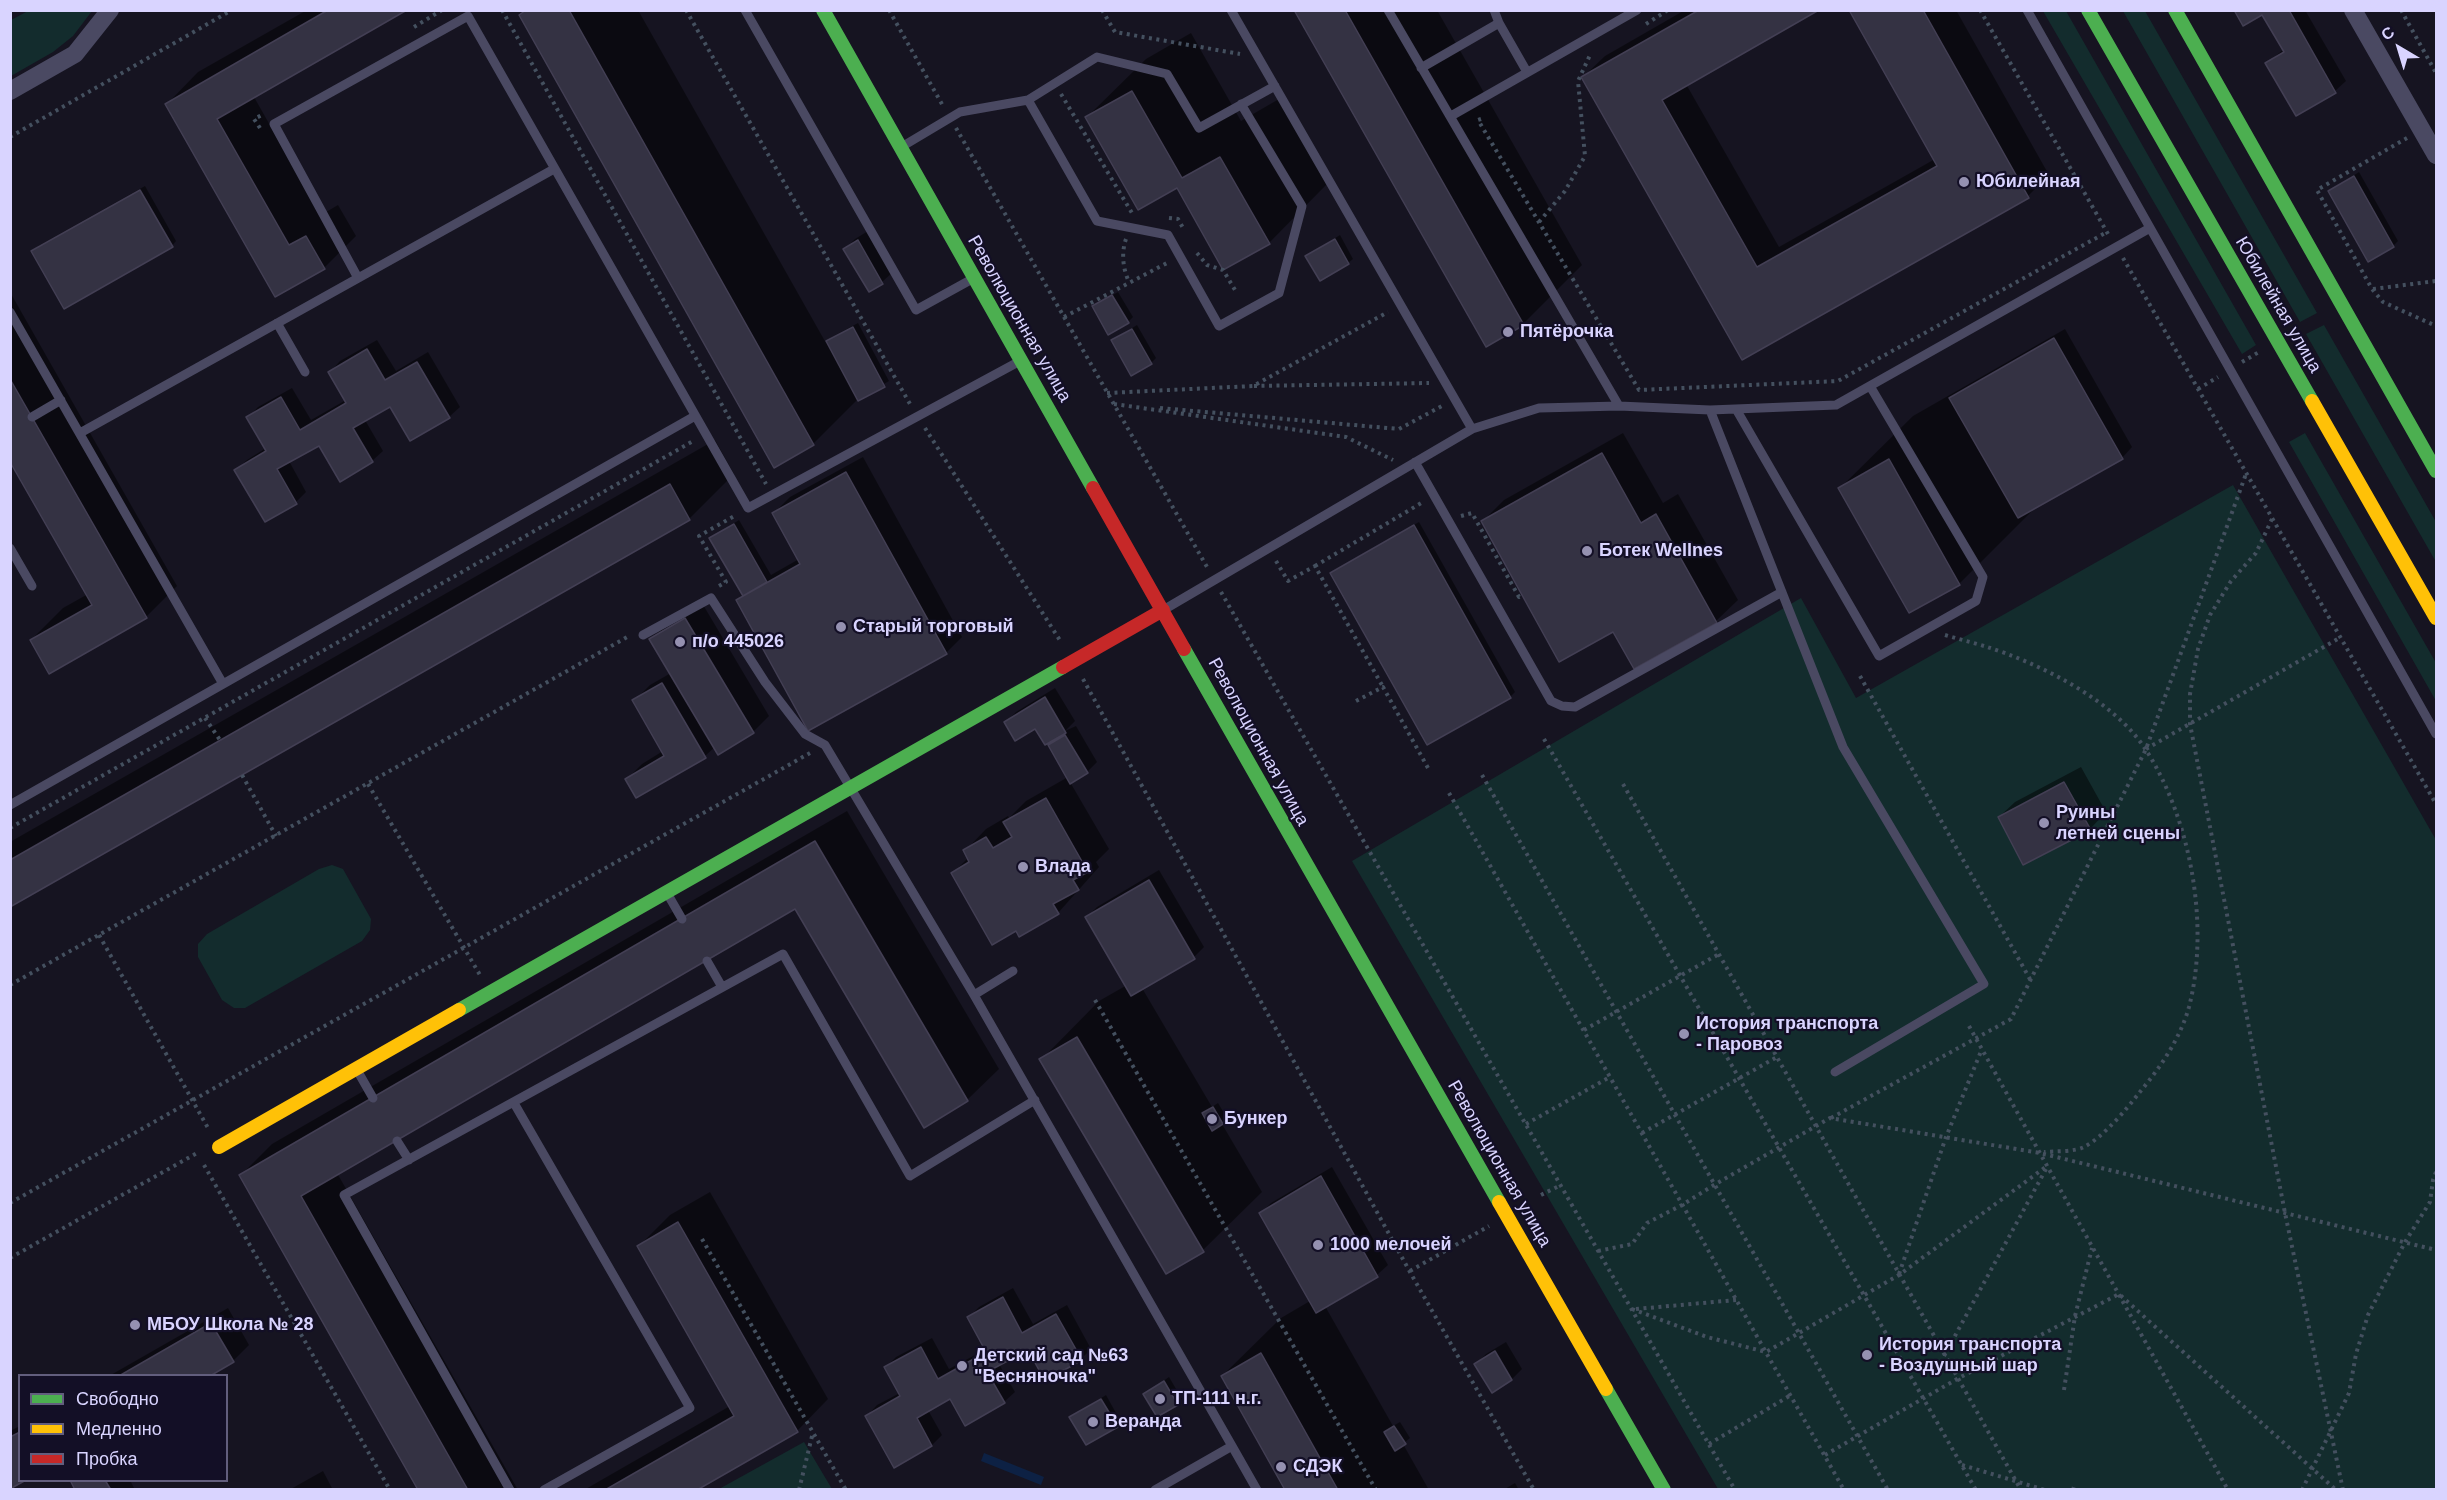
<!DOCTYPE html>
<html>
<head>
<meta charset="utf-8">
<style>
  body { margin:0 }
  #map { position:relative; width:2447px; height:1500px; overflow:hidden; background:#161421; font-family:Arial,sans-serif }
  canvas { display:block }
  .frame { position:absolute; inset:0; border:12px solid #d9d4ff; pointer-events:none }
  .legend { position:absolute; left:18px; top:1374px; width:210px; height:108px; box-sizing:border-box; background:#130f26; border:2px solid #625e7d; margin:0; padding:8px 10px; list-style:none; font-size:18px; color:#d9d4ff }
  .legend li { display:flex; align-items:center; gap:12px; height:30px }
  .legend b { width:30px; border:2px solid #625e7d }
  .north { position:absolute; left:2369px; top:18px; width:60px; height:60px; -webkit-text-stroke:4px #130f26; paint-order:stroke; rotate:322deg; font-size:16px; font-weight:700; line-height:24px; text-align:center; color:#d9d4ff }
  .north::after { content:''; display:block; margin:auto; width:21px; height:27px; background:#d9d4ff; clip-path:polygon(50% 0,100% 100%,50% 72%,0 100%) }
</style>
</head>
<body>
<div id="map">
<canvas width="2447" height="1500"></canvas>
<div class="frame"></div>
<ul class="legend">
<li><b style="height:8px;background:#4caf50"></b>Свободно</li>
<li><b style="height:8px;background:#ffc107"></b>Медленно</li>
<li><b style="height:8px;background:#c62828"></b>Пробка</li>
</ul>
<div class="north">С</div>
</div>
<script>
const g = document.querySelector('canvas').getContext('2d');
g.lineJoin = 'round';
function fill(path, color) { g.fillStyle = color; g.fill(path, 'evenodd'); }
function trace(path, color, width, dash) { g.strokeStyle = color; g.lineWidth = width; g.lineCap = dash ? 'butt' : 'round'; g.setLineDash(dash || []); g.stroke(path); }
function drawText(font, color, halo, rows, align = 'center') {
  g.font = font + ' Arial,sans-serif'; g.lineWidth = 4.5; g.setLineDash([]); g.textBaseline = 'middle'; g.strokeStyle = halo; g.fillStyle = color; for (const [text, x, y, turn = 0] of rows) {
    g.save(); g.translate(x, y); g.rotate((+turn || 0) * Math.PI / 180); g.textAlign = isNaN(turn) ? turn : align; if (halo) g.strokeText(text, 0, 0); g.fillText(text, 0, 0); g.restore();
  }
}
fill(new Path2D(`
  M28,11H92L73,36L53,52L11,76V20Z
  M2043,11H2066L2256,345L2242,354Z
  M2123,11H2145L2317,313L2300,322Z
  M2324,325L2436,522V562L2306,334Z
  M2305,433L2436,663V701L2289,442Z
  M2233,485L2436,840V1489H1718L1352,861L1801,598L1856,698Z
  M332,865L343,869L371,919L370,930L362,941L245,1008H234L222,1000L198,957V944L207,934L319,869Z
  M804,1442L832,1489H719Z`), '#132c2d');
fill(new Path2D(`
  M984,1453L1044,1477L1041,1485L981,1461Z`), '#0d2144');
fill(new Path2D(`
  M307,10H404L254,97L321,215L338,205L356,236L324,268L276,295L167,104L198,72Z
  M525,10H638L826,343L832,337L858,323L889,381L858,399L813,444L521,15Z
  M1296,10H1437L1582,265L1523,324Z
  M1685,10H1816L1686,84L1779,247L1935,159L1851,10H1956L2049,175L2028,196L1743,358L1583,77L1605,56Z
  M2236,10H2305L2346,81L2335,91L2297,114L2267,63L2284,49L2263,13Z
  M1191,33L1241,121L1279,99L1327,184L1269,243L1177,186L1087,117L1146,59Z
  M2359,172L2398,241L2393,246L2330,191Z
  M145,186L176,241L172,246L33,251L38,246Z
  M868,231L893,272L882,282L869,290L845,249L855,239Z
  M1340,235L1353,259L1348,263L1307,256Z
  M10,292L177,586L146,617L31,640L63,608L88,594L10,459Z
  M1118,292L1133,317L1128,322L1094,306Z
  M1137,325L1156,358L1151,363L1113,340Z
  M2065,329L2132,447L2122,458L2031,510L2032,511L1959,584L1840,488L1913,416Z
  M377,340L396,371L428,352L460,407L449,417L391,405L365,420L383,451L372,461L319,444L289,461L306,492L296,502L236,470L247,460L266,448L248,418L258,407L292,388L311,420L346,400L330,372L340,361Z
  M1623,433L1663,503L1678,494L1738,600L1716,621L1634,667L1613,630L1482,522L1504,500Z
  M715,440L734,474L689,519L10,905V842Z
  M863,457L962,637L946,653L738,600L743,594L711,538L739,520L771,575L799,559L774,513L790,497Z
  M1419,522L1515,692L1510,697L1332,573Z
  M702,603L769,716L753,732L715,747L705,756L626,780L642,764L663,751L634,701L650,685L671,673L651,640L667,624Z
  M1055,688L1075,721L1065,731L1076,726L1097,762L1087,772L1070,782L1109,849L1096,862L1099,867L1058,913L1016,929L953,873L969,857L965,851L986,829L1008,816L1009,818L1026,801L1068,777L1049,746L1059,736L1036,727L1006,722L1016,712Z
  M2081,767L2106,812L2091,828L2024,863L1999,817L2015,802Z
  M847,811L999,1069L967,1100L796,907L337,1173L518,1490H420L241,1175L272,1144Z
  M1159,870L1204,947L1194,957L1142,988L1212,1107L1218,1103L1227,1118L1222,1124L1262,1192L1203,1250L1167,1272L1041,1060L1099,1001L1127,985L1087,917L1097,907Z
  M1332,1167L1388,1265L1377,1275L1325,1306L1393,1426L1400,1422L1410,1438L1403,1444L1429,1490H1286L1222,1376L1281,1318L1310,1301L1260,1214L1271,1203Z
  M710,1192L828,1399L797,1431L694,1490H584L730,1406L639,1246L670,1215Z
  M1013,1288L1033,1324L1067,1305L1091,1349L1081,1359L1028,1347L999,1364L1015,1392L1004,1402L951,1397L928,1410L942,1435L932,1445L867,1416L877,1405L900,1393L886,1367L896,1357L932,1338L949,1369L986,1349L969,1317L979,1307Z
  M228,1308L249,1345L233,1361L207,1376H109Z
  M1506,1342L1522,1369L1512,1379L1492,1391L1476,1364L1486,1354Z
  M1169,1377L1182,1399L1177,1403L1145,1394Z
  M1106,1395L1121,1422L1117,1426L1071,1417Z
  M20,1426V1480L10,1488V1431Z
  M323,1471L333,1490H289Z
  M72,1480H130L135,1490H77Z
  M1515,1483L1519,1490H1503Z`), '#0007');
const building = new Path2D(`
  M328,10H407L217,119L289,245L306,236L325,269L275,297L165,104Z
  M526,10H569L814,445L774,468L519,15Z
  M1294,10H1345L1524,325L1486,347Z
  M1699,10H1819L1662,100L1757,267L1937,166L1849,10H1923L2029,198L1742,360L1581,77Z
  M2234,10H2289L2336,93L2296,116L2265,63L2284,52L2262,15L2243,26Z
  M1132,91L1182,178L1220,157L1270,244L1223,270L1177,188L1138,210L1085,117Z
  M2354,176L2394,247L2368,262L2328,191Z
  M140,190L173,247L64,309L31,251Z
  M1335,239L1349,264L1320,281L1305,256Z
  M858,240L883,284L869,292L843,249Z
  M1112,295L1129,323L1108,335L1092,306Z
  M853,327L885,387L858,401L826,341Z
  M1132,329L1152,364L1131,376L1111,340Z
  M2054,338L2123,459L2018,518L1949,398Z
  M367,349L385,380L417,362L450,418L410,441L390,407L353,428L373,462L340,482L319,446L277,469L297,504L265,522L234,470L266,451L246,417L281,397L300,430L346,403L328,372Z
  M10,379L147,618L49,674L30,640L92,605L10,462Z
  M1602,453L1641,523L1656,514L1717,623L1634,669L1613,632L1559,662L1481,521Z
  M1889,459L1960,585L1909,613L1838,488Z
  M846,472L947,654L808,731L736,600L800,564L772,513Z
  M670,484L690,520L10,907V860Z
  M734,524L767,582L743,596L709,538Z
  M1414,525L1511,698L1427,745L1330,573Z
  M685,618L754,733L718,755L649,639Z
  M662,683L706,758L636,798L625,779L664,756L632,700Z
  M1045,697L1066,733L1045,745L1035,729L1015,741L1004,722Z
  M1065,735L1088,773L1070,784L1048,745Z
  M2064,782L2091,830L2023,865L1998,817Z
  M1046,798L1088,872L1073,880L1079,890L1053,904L1059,914L1019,937L1016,931L992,945L951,873L969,862L963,850L986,837L993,848L1012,837L1003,822Z
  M815,841L968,1101L924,1128L795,909L301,1196L468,1490H418L239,1175Z
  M1149,880L1195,959L1131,996L1085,917Z
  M1077,1037L1204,1252L1166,1274L1039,1059Z
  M1213,1107L1223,1124L1212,1131L1202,1113Z
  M1321,1176L1378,1277L1316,1313L1259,1213Z
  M678,1222L798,1432L697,1490H605L734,1416L637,1246Z
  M1003,1297L1022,1333L1056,1314L1082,1360L1045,1381L1028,1350L987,1372L1005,1403L965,1426L950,1399L917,1418L932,1446L894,1468L865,1416L900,1396L884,1367L921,1347L938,1379L986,1352L967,1317Z
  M211,1323L234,1362L210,1376H119Z
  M1495,1351L1512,1380L1492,1393L1474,1364Z
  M1261,1353L1338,1490H1285L1221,1376Z
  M1164,1381L1178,1405L1157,1417L1143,1394Z
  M1101,1399L1118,1427L1086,1445L1069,1417Z
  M1394,1426L1406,1444L1395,1451L1384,1432Z
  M20,1432V1480H26L10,1489V1437Z
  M70,1480H105L111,1490H75Z`);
fill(building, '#343243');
trace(building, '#433f54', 1.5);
trace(new Path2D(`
  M502,10L766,484
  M686,10L910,404
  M889,10L943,106
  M1102,10L1115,32L1240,54
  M1980,10L2108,234
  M2401,10L2436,73
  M1646,24L1668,10
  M414,27L442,10
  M1061,94L1132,213
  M1481,119L1478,120L1639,390L1838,381L2107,232
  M260,128L254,119L262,115
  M956,128L1207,567
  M10,137L232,10
  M2407,138L2317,190L2372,289L2383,302L2436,326
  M1169,218L1178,219L1183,228
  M1539,222L1565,191L1585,156L1578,81L1590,55
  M1126,239C1121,253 1123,269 1129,282
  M1197,253L1207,265L1223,270L1235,290
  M2123,258L2436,804
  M2373,289L2436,281
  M1064,317L1167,263
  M2242,362L2259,352
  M1254,386L1429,383
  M2198,389L2218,377
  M1107,393L1253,386L1388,312
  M1114,404L1346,437L1393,460
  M1160,408L1399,429L1442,406
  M925,428L1061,642
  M1461,516L1472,513L1519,597L1522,595
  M2272,519L2256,553L2231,581L2210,615L2198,649L2190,694V724L2285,1213L2343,1490
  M1276,561L1288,581L1315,566L1383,687
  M1315,566L1423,502
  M719,586L726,582L699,536L736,515
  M1221,592L1735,1490
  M1945,635C1958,639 1971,642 1984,646C2039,663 2114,700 2146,750C2191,820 2210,926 2189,1007C2180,1039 2160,1068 2139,1093C2127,1109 2102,1138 2084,1147C2074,1152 2055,1151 2044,1152
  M1860,676L2031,981
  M1083,679L1410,1272L1534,1490
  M1356,701L1383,687L1428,768
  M205,718L220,740
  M1544,739L1976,1490
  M2146,749L2341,637
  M242,775L276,836
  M1482,775L1888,1490
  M368,784L480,975
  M1623,784L2021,1490
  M1449,793L1844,1490
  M10,828L695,440
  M99,935L208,1128
  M10,985L629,636
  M1095,1000L1376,1490
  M1969,1026L2228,1490
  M1584,1030L1719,954
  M1831,1118L2011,1019L2146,749L2246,474
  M1526,1124L1610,1077
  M1642,1133L1777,1057
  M204,1165L390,1490
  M1541,1195L1561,1185
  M10,1203L810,753
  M702,1239L846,1490
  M1598,1251L1632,1244L1647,1223L1682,1205L1714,1185L1830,1118L2040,1153L2436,1250
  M10,1258L197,1153
  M1410,1271L1489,1226
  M1899,1274L1946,1137L1982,1049
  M1632,1309L1707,1337L1766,1352L1899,1275L2047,1166
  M1636,1309L1736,1300
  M1944,1356L2046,1169
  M2064,1390L2075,1316L2092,1248
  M1709,1444L1791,1395
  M1825,1455L1957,1379L2119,1294L2336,1490
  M1962,1465L2045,1490
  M799,1490L813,1432
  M2073,1490L2075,1483
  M2302,1490L2349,1393L2356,1354L2368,1315L2405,1242L2430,1202L2433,1180L2436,1172`), '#44505f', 4, [3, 4.5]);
trace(new Path2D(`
  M745,10L916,310L974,278
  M1231,10L1472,429
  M1388,10L1619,406
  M1494,10L1499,23L1527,72
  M2027,10L2436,734
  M1421,68L1499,23
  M1028,100L1097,221L1168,235L1219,326L1279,293L1302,206L1241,104
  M1451,116L1637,10
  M903,146L960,112L1028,100L1097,57L1167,74L1199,128L1275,86
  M358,278L274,124L468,16L748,508L1020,361
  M10,312L223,684
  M277,323L305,372
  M1736,409L1879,656L1976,601L1983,577L1870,386
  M1710,410L1843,747L1984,984L1835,1072
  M32,417L61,400
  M80,433L554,169
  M1415,462L1551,701L1562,706L1575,707L1782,592
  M10,548L32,586
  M1165,609L1472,429L1539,408L1619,406L1710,410L1836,405L2150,228
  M643,635L711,598L765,682L805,734L825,745L974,995L1232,1446
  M10,805L695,416
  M667,893L682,919
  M707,961L722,987
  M974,995L1013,971
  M357,1070L373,1098
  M514,1103L690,1408L544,1490
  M397,1141L409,1160
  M510,1490L344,1195L783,954L910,1176L1035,1100
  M1155,1490L1232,1446L1257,1490`), '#4a4962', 9);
trace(new Path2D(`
  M2353,10L2436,155
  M10,91L75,54L110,10`), '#4a4962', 18);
trace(new Path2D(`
  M823,10L1093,488
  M2088,10L2312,401
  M2175,10L2436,471
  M1184,649L1499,1202
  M459,1010L1063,667
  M1606,1389L1664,1490`), '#4caf50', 14);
trace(new Path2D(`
  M2312,401L2436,618
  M219,1147L459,1010
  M1499,1202L1606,1389`), '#ffc107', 14);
trace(new Path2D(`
  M1093,488L1184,649
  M1063,667L1163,610`), '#c62828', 14);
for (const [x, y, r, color] of [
  [1964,182,6,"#9591b1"],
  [1508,332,6,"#9591b1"],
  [1587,551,6,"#9591b1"],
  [841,627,6,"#9591b1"],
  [680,642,6,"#9591b1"],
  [2044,823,6,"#9591b1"],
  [1023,867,6,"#9591b1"],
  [1684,1034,6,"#9591b1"],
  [1212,1119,6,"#9591b1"],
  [1318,1245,6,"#9591b1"],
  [135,1325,6,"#9591b1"],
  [1867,1355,6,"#9591b1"],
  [962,1366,6,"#9591b1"],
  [1160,1399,6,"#9591b1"],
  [1093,1422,6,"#9591b1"],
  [1281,1467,6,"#9591b1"]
]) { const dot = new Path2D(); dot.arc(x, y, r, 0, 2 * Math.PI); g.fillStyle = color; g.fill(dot); trace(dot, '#130f26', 2); }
drawText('bold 18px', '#d9d4ff', '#130f26', [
  ["Юбилейная",1976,182],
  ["Пятёрочка",1520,332],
  ["Ботек Wellnes",1599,551],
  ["Старый торговый",853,627],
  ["п/о 445026",692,642],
  ["Руины",2056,813],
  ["летней сцены",2056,834],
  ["Влада",1035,867],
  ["История транспорта",1696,1024],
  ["- Паровоз",1696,1045],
  ["Бункер",1224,1119],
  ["1000 мелочей",1330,1245],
  ["МБОУ Школа № 28",147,1325],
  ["История транспорта",1879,1345],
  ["- Воздушный шар",1879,1366],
  ["Детский сад №63",974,1356],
  ["\"Весняночка\"",974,1377],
  ["ТП-111 н.г.",1172,1399],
  ["Веранда",1105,1422],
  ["СДЭК",1293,1467]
], 'left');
drawText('18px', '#d9d4ff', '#130f26', [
  ["Юбилейная улица",2278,305,60],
  ["Революционная улица",1019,319,60],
  ["Революционная улица",1258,742,61],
  ["Революционная улица",1499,1164,60]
]);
</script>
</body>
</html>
